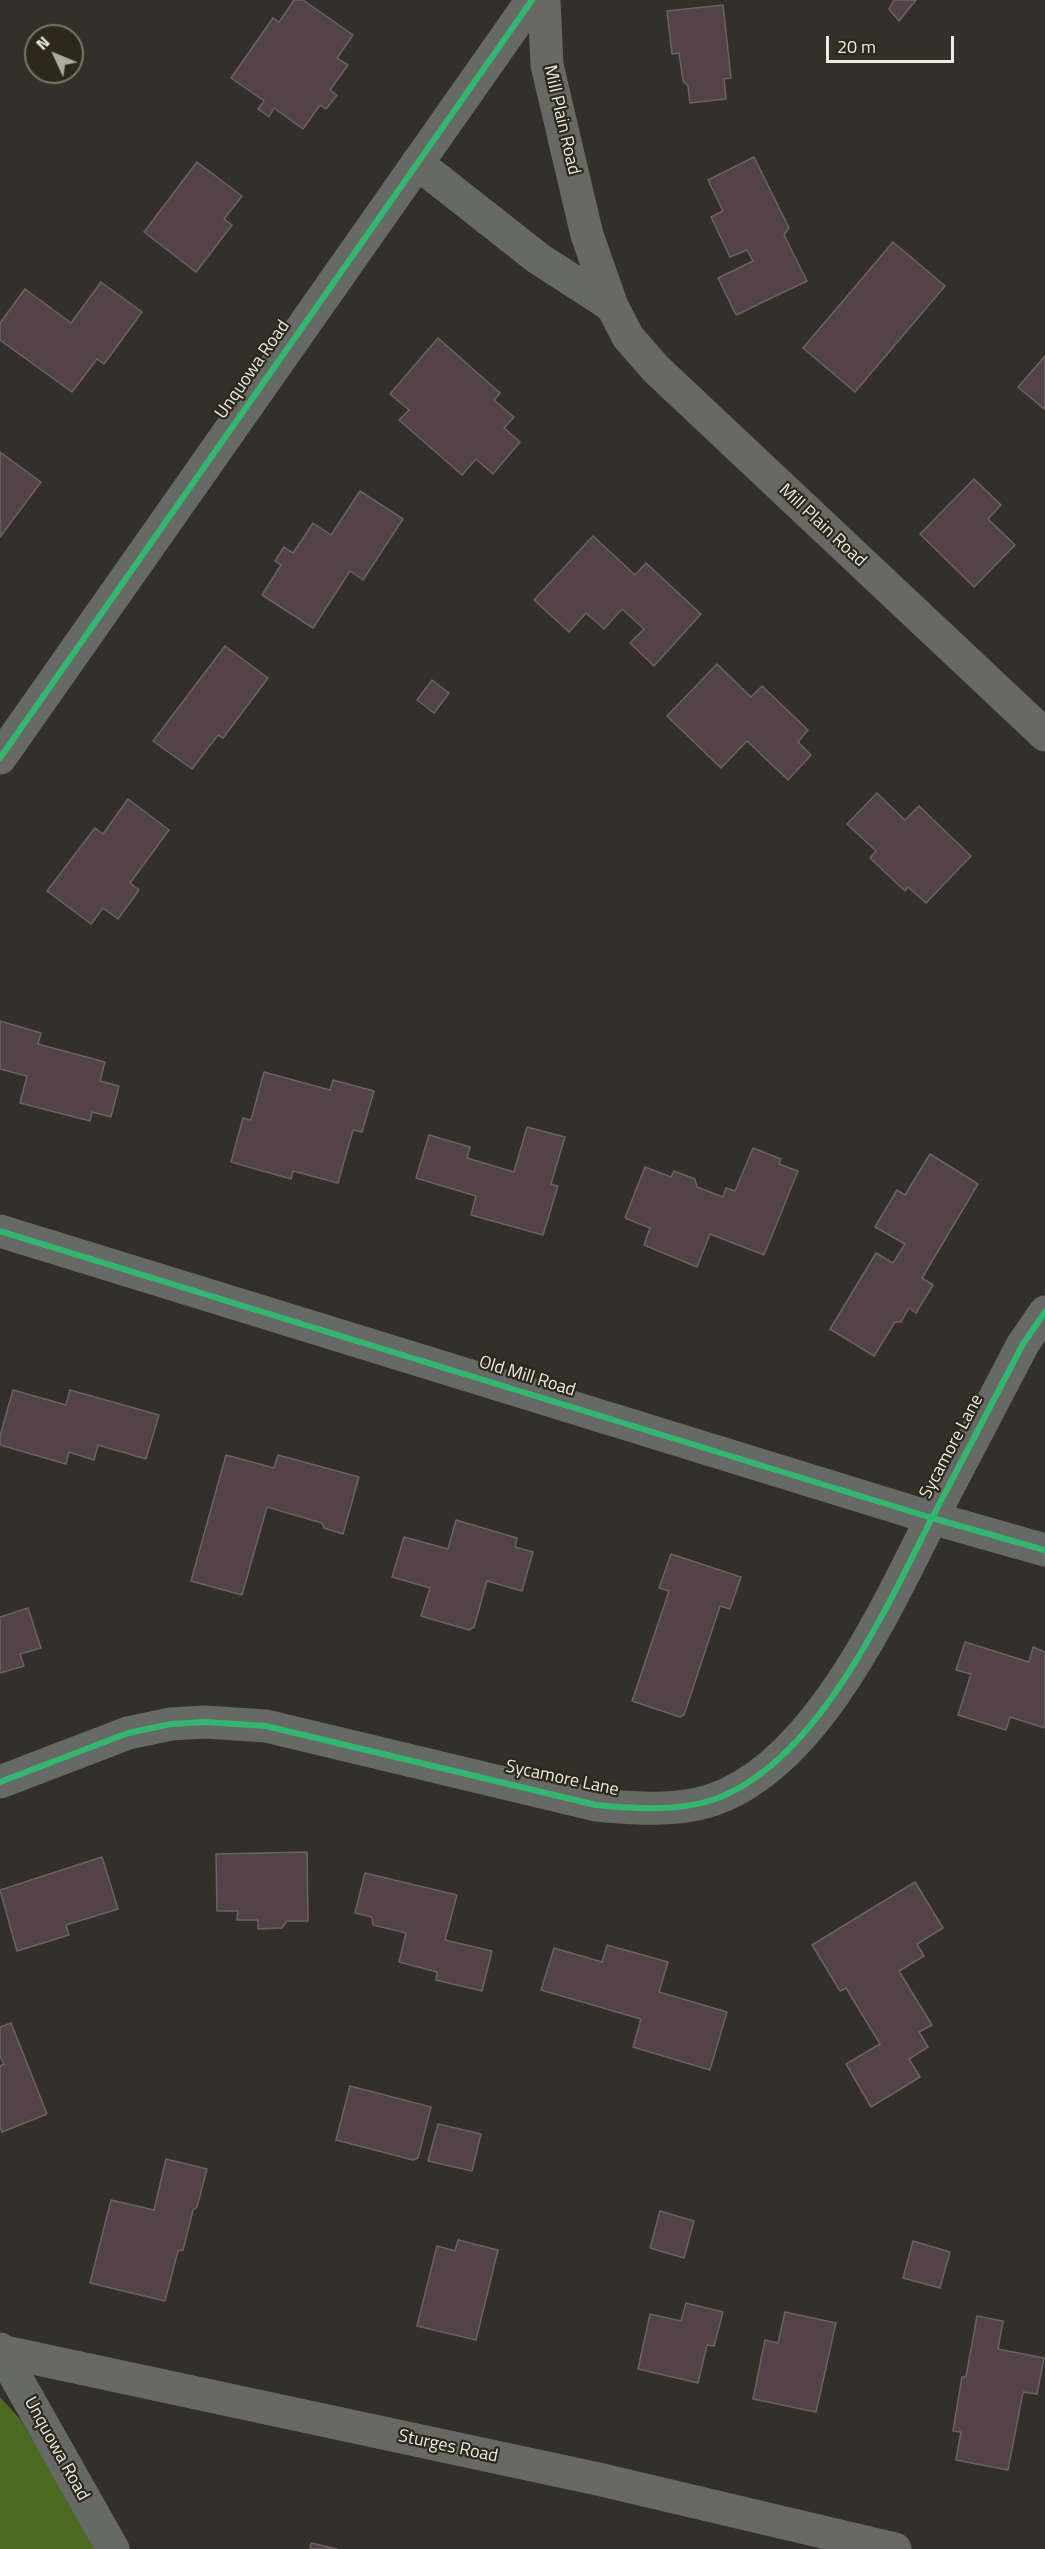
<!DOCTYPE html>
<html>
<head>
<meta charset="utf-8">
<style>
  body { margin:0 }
  #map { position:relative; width:1045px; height:2549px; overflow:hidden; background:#333029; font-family:"Titillium Web",sans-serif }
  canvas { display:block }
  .north { position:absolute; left:24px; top:24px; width:60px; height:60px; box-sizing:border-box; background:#2c281c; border:2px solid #79766b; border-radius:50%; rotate:314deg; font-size:16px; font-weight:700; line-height:24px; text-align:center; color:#edeae2 }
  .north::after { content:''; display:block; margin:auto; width:21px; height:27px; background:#aca9a1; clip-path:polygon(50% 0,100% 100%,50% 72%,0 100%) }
  .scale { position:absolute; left:826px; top:36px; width:128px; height:27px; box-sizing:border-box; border:3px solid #edeae2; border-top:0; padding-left:8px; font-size:18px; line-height:21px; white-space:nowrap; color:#edeae2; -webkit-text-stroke:4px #2c281c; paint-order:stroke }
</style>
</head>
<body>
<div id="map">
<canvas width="1045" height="2549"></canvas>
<div class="north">N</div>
<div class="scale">20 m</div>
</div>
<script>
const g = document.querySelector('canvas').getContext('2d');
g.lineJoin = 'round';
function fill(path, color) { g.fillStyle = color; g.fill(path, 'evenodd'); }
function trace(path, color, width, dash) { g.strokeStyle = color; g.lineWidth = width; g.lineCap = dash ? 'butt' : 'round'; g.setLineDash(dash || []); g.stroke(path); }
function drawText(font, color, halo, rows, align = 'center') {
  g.font = font + ' "Titillium Web",sans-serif'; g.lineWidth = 4.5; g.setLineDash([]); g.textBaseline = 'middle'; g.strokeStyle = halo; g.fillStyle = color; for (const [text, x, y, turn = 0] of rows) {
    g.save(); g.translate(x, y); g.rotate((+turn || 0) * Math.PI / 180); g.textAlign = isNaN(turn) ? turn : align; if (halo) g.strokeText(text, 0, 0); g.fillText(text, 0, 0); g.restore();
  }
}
fill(new Path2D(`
  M0,2397L20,2419L98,2549H0Z`), '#4c6a21');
const building = new Path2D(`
  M294,0H303L353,35L337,58L348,65L330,90L337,95L326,109L320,105L303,129L274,108L269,117L258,109L264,101L231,78L273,18L279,22Z
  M894,0H916L899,21L889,9Z
  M723,5L731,78L724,79L726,99L690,103L688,86L683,81L679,53L672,54L667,11Z
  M754,157L789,228L784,235L807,281L736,315L718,278L753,261L747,250L730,257L711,217L723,211L708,180Z
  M197,162L242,196L224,219L232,225L196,272L144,232Z
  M893,242L945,286L855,392L803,348Z
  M101,282L142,312L104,364L97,359L72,392L0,340V323L25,289L71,323Z
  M438,338L500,393L494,400L514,417L504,428L520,442L493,474L476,459L462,475L399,420L409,410L390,394Z
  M1045,356V409H1044L1018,387Z
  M0,452L41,482L0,537Z
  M974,479L1001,505L988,519L1015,545L974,587L920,534Z
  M360,491L403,519L363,580L350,571L313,628L262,595L281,565L275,561L284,547L293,553L313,523L331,535Z
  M593,536L635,575L646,563L701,614L654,666L630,643L644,629L622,609L604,629L586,613L569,632L534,600Z
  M225,646L268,678L223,738L218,735L192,769L153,741Z
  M717,664L751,697L762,686L808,730L798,742L811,755L788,780L747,741L721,768L667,716Z
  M432,680L449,693L434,713L417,700Z
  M877,793L905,820L919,806L971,856L926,903L908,887L905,891L870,858L876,851L847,824Z
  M128,799L169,830L130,883L139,890L118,919L103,908L91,924L47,891L95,828L103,834Z
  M0,1021L41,1033L38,1044L105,1062L100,1081L119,1086L111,1117L92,1112L90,1121L20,1103L27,1076L0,1069Z
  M264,1072L330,1090L333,1080L374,1091L362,1132L353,1130L338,1183L293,1171L291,1179L231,1162L243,1118L251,1120Z
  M527,1127L565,1137L551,1184L558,1186L543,1235L471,1215L476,1196L416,1178L429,1135L470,1147L467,1158L514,1172Z
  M753,1148L781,1159L779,1164L798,1171L764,1255L710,1234L697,1267L644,1245L650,1228L625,1218L645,1167L671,1177L674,1171L695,1179L697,1187L723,1197L726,1188L735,1191Z
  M930,1154L978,1184L922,1278L933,1285L916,1313L909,1308L901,1322H895L874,1356L830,1329L876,1253L893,1263L905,1244L875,1227L897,1190L905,1195Z
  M13,1390L66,1405L70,1390L159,1415L146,1459L98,1445L94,1460L69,1452L66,1464L0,1445V1436Z
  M226,1455L274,1468L278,1455L359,1477L343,1534L324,1528L322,1523L267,1507L242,1595L191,1581Z
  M456,1520L517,1538L515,1547L533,1552L522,1591L487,1581L474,1627L469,1630L421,1616L430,1588L392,1577L404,1537L448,1549Z
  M671,1554L741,1577L730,1609L720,1606L684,1715L680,1717L632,1701L669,1591L659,1588Z
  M28,1608L41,1648L20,1654L24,1666L0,1673V1617Z
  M965,1642L1029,1662L1033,1647L1045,1652V1728L1010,1717L1006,1730L958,1715L971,1674L956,1670Z
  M307,1852L308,1921H287L282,1928L258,1929V1920H237L238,1911H217L216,1854Z
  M102,1857L118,1909L66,1925L69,1935L17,1951L0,1890Z
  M365,1873L457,1895L445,1940L492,1951L482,1991L436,1980L437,1972L399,1962L406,1933L373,1925L372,1917L355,1913Z
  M915,1882L943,1928L917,1944L924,1956L899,1971L932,2025L919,2032L928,2047L909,2059L920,2077L871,2107L846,2064L880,2044L846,1988L840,1991L812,1945Z
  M607,1945L668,1962L659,1992L727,2012L710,2070L633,2047L641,2019L541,1990L554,1948L602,1962Z
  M11,2023L47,2114L2,2132L0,2127V2066L4,2064L0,2056V2027Z
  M350,2086L431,2107L418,2158L413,2160L336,2140Z
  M438,2124L481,2134L472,2171L428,2161Z
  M166,2159L207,2169L197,2207L193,2210L183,2250L178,2251L165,2301L90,2283L111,2200L154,2210Z
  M660,2211L694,2221L684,2258L650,2248Z
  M458,2240L498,2250L476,2340L417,2326L437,2246L455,2251Z
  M913,2241L950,2252L940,2288L903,2278Z
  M686,2303L723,2312L714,2346L707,2345L698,2383L638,2369L650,2314L681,2321Z
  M785,2312L836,2323L816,2412L753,2399L765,2340L778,2343Z
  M977,2316L1003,2321L998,2349L1044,2358L1037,2394L1023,2392L1008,2470L956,2460L961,2432L953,2431L962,2377H966Z
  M311,2543L337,2549H310Z`);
fill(building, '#534349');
trace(building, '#696463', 1.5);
trace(new Path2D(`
  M417,163L539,259L612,306
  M0,758L532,0
  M0,1231L932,1518L1045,1550
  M0,1782L128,1733L171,1724L205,1722L266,1726L596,1805C633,1808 673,1812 709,1801C815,1768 885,1610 932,1518C962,1460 993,1402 1023,1344L1045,1312
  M0,2349L113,2549`), '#676966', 33);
trace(new Path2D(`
  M544,0L547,65L587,235L612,306L628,337L656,369L1045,735
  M0,2351L598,2479L895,2549`), '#686864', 33);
trace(new Path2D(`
  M0,758L532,0
  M0,1231L932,1518L1045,1550
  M0,1782L128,1733L171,1724L205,1722L266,1726L596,1805C633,1808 673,1812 709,1801C815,1768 885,1610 932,1518C962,1460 993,1402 1023,1344L1045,1312`), '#33b770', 6);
drawText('18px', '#edeae2', '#2c281c', [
  ["Mill Plain Road",561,120,77],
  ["Unquowa Road",253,370,-55],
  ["Mill Plain Road",822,526,43],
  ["Old Mill Road",527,1377,17],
  ["Sycamore Lane",952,1447,-62],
  ["Sycamore Lane",562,1779,12],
  ["Sturges Road",448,2447,12],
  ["Unquowa Road",56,2449,61]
]);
</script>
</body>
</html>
